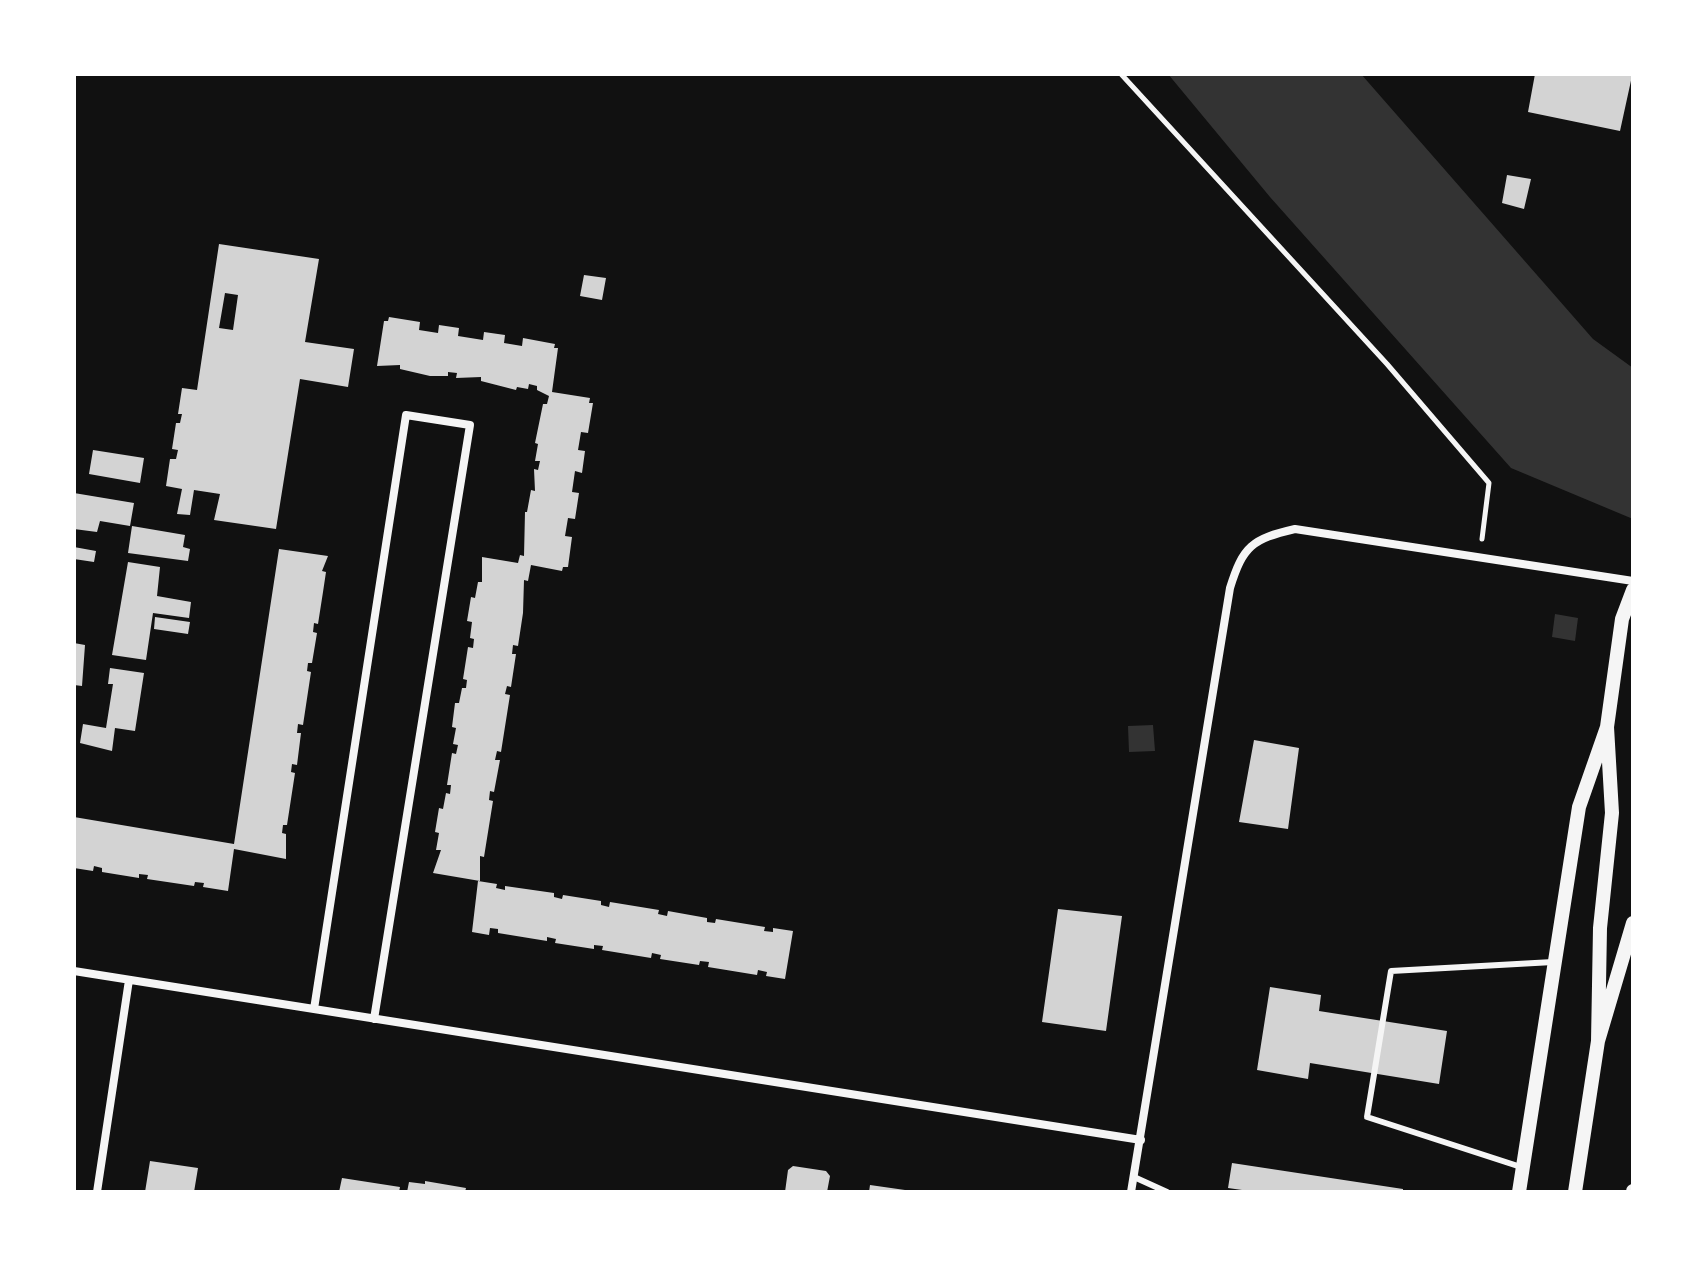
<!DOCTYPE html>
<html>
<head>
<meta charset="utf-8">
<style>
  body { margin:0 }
  #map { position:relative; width:1707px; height:1266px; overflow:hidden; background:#111; font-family:"Varela Round",sans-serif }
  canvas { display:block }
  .frame { position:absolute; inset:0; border:76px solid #fff; pointer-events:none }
</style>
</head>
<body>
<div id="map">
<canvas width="1707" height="1266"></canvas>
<div class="frame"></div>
</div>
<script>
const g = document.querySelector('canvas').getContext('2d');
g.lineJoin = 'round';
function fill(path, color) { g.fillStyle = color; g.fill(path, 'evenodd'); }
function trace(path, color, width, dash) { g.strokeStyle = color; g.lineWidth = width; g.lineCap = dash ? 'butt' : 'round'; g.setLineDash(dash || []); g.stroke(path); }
fill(new Path2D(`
  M1168,74H1361L1593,339L1633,368V519L1511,468L1270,197Z
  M1555,614L1578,618L1575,641L1552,637Z
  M1153,725L1155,751L1129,752L1128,726Z`), '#333');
fill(new Path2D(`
  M1535,74L1632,76L1620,131L1528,112Z
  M1507,175L1531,179L1524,209L1502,203Z
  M219,244L319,259L305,342L354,349L348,387L300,379L276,529L214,520L220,494L194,490L190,515L177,514L182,489L166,486L170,459H176L178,450L172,449L176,423H180L182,414H178L182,388L197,390ZM225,293L238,295L233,330L219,328Z
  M584,275L606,278L602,300L580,296Z
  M389,317L420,322L419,330L438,333L439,325L459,328L458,336L483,340L484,332L505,335L504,343L522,346L523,338L555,344L554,348H558L552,392L590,398L589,403H593L588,433L581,432L578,450L585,451L582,473L575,471L572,492L579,493L575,519L568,518L565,536L572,537L568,567H563L562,571L531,565L528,581L524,580L523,613L518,646L513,645L512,654H516L511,687L507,686L505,694L510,695L501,752L497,751L495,760H500L494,792L490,791L489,800L493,801L484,857L480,856V881L433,873L441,850H436L439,833L435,832L439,808L443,809L446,793L450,794L451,785H447L452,753L456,754L458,745L453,744L456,728L452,727L455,703H459L462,688H466L467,680L463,679L468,647L473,648L474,639L470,638L472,622L467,621L471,597L475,598L478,582H482V557L518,563L520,555L524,556L525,512H527L531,490L535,491L534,469L538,470L540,461H535L538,444L535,443L543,404H547L549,396L537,390V386L529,384L528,389L517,387L516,390L481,381V377L456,378L457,373L448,372V376H430L400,369V365L377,366L384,321H388Z
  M93,450L144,458L140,483L89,474Z
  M74,493L134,503L130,526L100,521L97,532L74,529Z
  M132,526L185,535L183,547L190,549L188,561L128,553Z
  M74,547L96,551L94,562L74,559Z
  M279,549L328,556L322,571L326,572L323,592L318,624L314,623L313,632L317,633L312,663H308L307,671L311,672L303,725L298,724L297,733H301L297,765L292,764L291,772L295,773L287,825H283L282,833L286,834V859L234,849L228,891L203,887L204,883L195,882L194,886L147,879L148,875L139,874V878L102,872V868L94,866L93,871L74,868V817L234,844Z
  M128,562L160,567L157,596L191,602L189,618L153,613L146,660L112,655Z
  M155,617L190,622L188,634L154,629Z
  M74,643L85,645L82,686L74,685Z
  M110,668L144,673L135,731L115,728L112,751L80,743L83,724L106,728L113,684H108Z
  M1254,740L1299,748L1288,829L1239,822Z
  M478,881L497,884L496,888L505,890V886L554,893V897L562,899L563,895L601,901V905L609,907L610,902L659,910L658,914L667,916L668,911L707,918V922L715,923L716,919L765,927L764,931L773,932V928L793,931L785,979L766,976L767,972L758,970L757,975L708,967L709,962L700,961L699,965L660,959L661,955L652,953L651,958L602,950L603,946L594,945V949L555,943L556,939L547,937V941L498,933V929L490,928L489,935L472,932Z
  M1058,909L1122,916L1106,1031L1042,1022Z
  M1270,987L1321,995L1319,1011L1447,1031L1439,1084L1310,1063L1308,1079L1257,1070Z
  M150,1161L198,1168L194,1192H145Z
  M1232,1163L1403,1189V1192H1256L1228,1188Z
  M793,1166L826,1171L830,1176L827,1192H785L788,1170Z
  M342,1178L400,1187L399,1192H339Z
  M425,1181L466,1188L465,1192H407L409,1182L425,1184Z
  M870,1185L905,1190V1192H869Z`), '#d3d3d3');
trace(new Path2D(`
  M1121,74L1387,364L1489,483L1482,539`), '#f5f5f5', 5);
trace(new Path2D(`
  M1521,1167L1367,1117L1391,971L1553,962
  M1134,1177L1167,1192`), '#f5f5f5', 6);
trace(new Path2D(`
  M74,971L1141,1140
  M314,1009L406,415L470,425L374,1019
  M97,1192L129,980
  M1131,1192L1230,588C1243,546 1252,539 1295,529L1633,581`), '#f5f5f5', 8);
trace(new Path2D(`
  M1598,1041L1600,928L1612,813L1607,727L1622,619L1633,590
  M1519,1192L1579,807L1607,727
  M1575,1192L1598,1041L1633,923
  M1633,1192V1191`), '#f5f5f5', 14);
</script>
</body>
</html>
